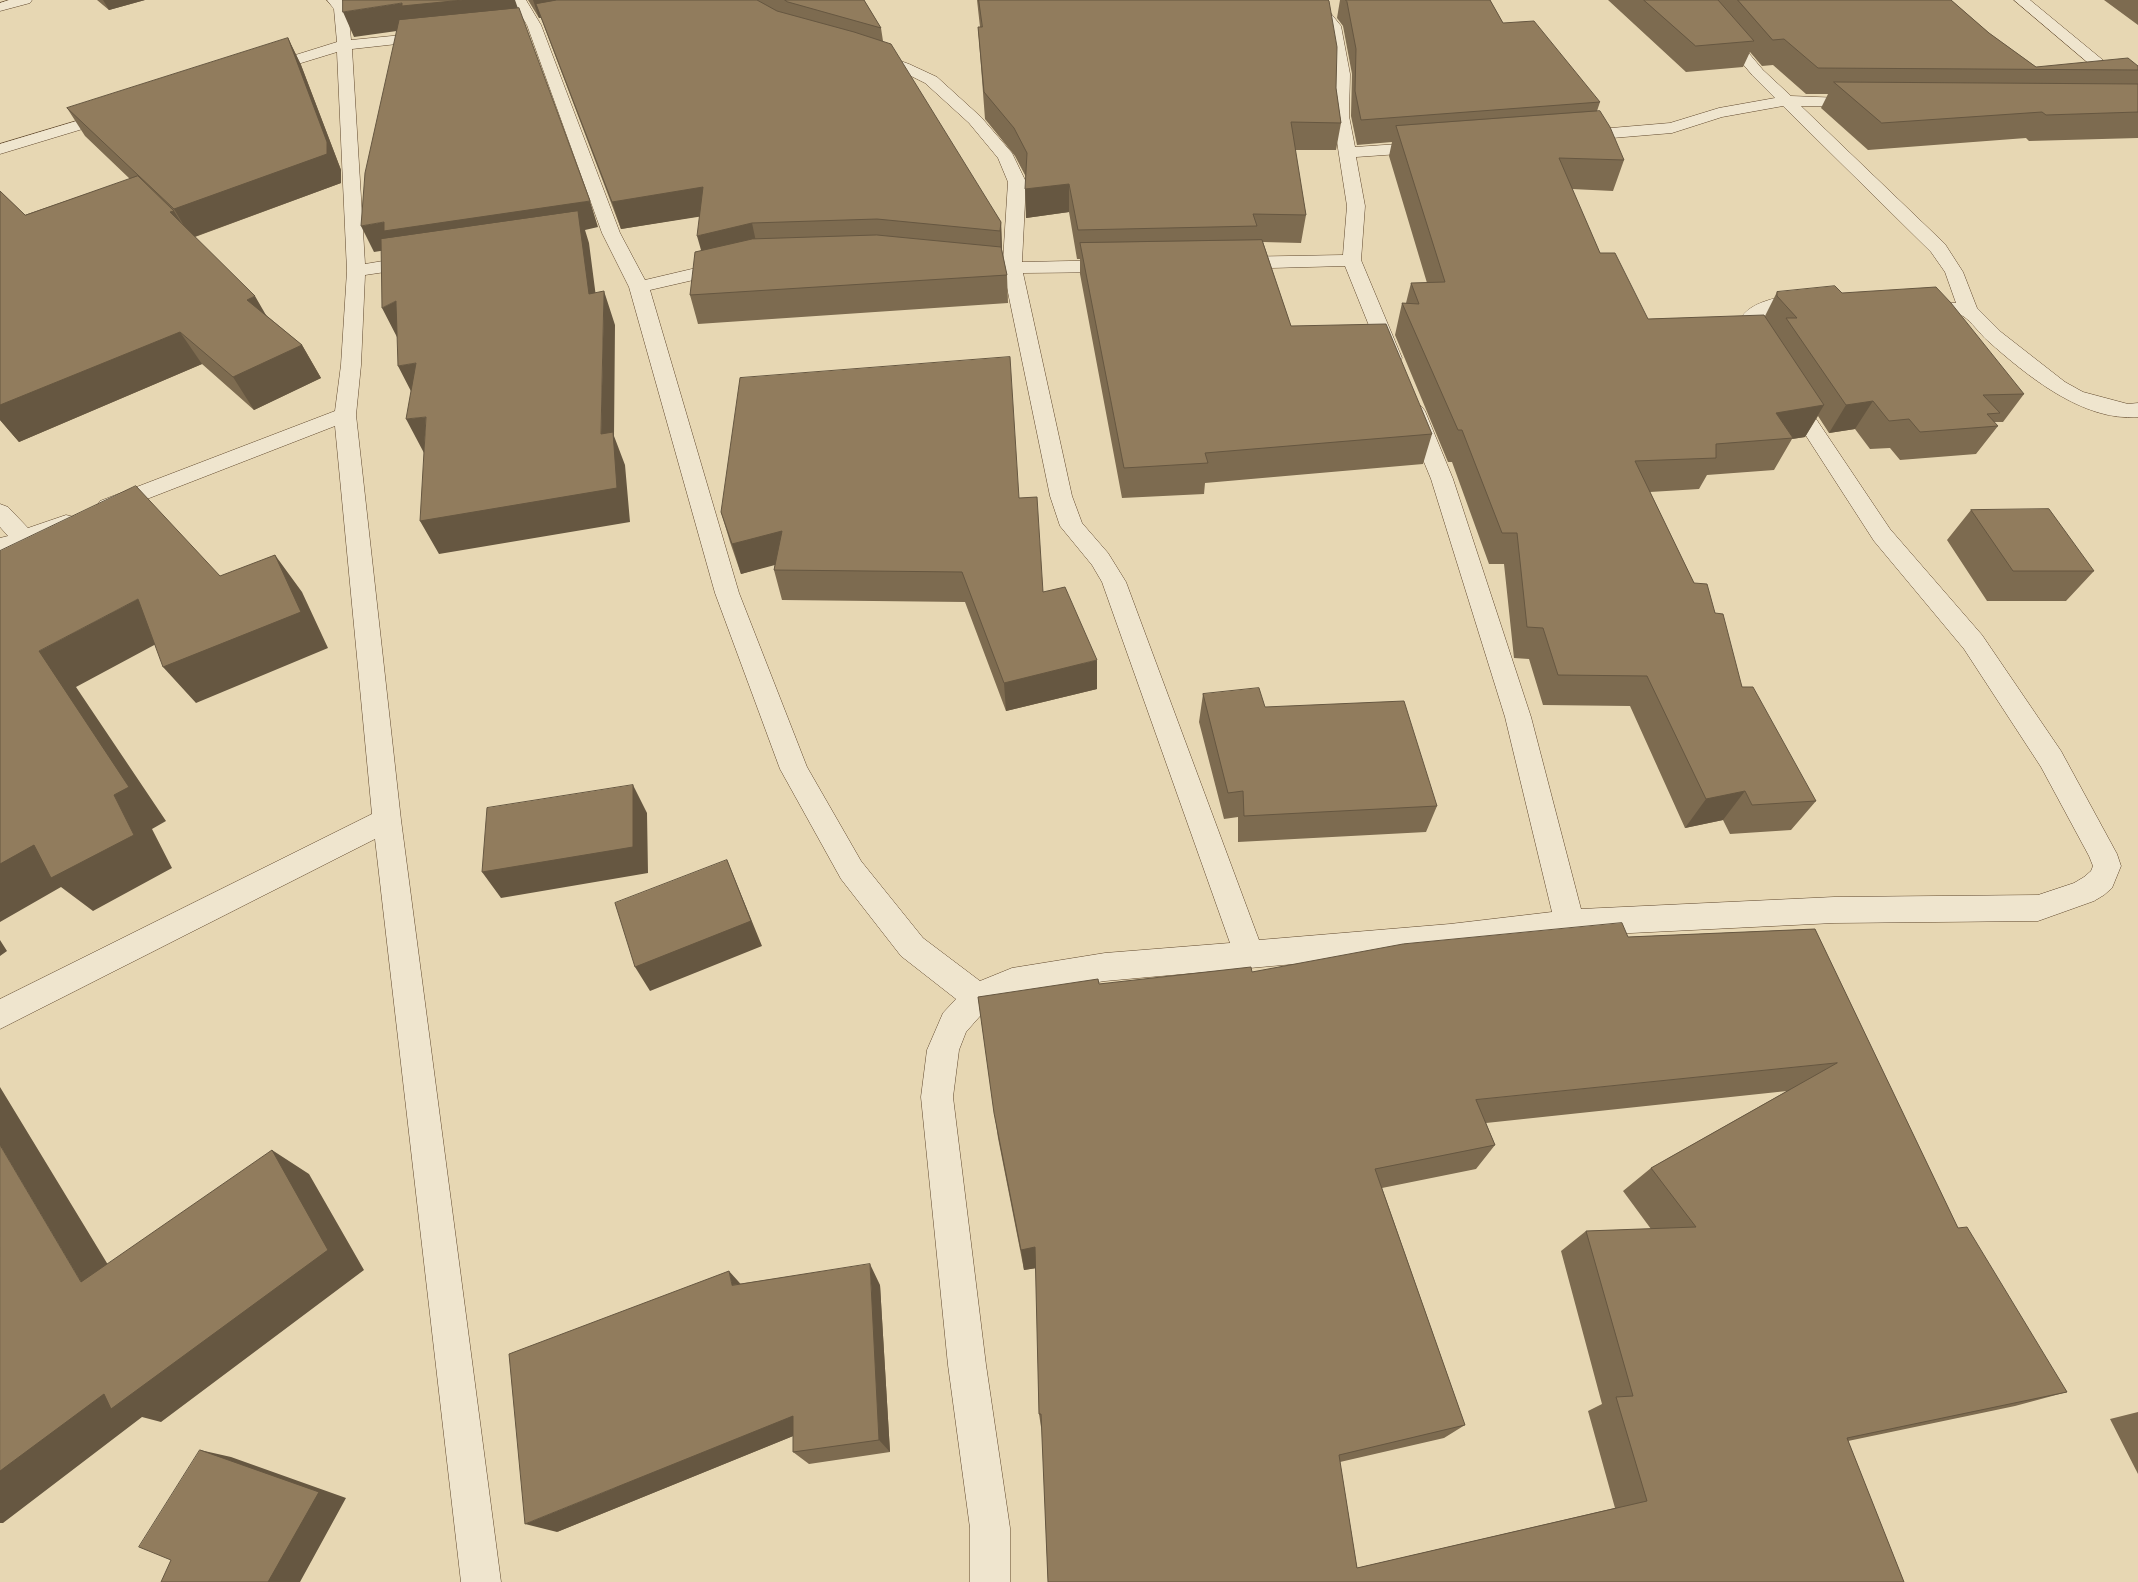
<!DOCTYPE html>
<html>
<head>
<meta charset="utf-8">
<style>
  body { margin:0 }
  canvas { display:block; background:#e7d7b3 }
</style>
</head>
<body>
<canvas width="2138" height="1582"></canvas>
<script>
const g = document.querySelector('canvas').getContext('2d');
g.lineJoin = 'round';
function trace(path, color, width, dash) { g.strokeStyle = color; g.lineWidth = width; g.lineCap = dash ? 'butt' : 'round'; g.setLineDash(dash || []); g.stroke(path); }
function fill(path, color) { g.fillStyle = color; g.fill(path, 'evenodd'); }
const minor = new Path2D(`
  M9,0H32L30,3L0,11V3Z
  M327,0H342L348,8L351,40L433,32L438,33L440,36L438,39L433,40L352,49L365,264L419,255L426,257L428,261L426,265L419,267L365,275L361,365L356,415L401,820L501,1582H461L375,839L0,1029V999L372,814L335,426L116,511L108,514L100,511L97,506L100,501L335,411L341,365L347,271L337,52L262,75L257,73L254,70L257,67L337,42L334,9Z
  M512,0H526L541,25L620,233L645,280L730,260L737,262L739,266L737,270L650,290L739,593L807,767L861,861L923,938L980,981L1012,968L1105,953L1230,943L1102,582L1092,565L1060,526L1050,496L1004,273L987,270L985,266L987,262L1003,261L1008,182L998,158L969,123L925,83L899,70L865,58L862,55L865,52L870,50L909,64L937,77L981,117L1012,153L1026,182L1022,262L1118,260L1125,262L1127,266L1125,270L1118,272L1023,273L1072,496L1082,523L1108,553L1126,582L1259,940L1450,924L1552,912L1505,717L1431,479L1403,411L1407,406L1414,404L1421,406L1425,411L1453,479L1531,717L1581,909L1834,897L2038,895L2074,883L2084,877L2091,871L2093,866L2089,856L2041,767L1964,649L1874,541L1781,397L1784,392L1791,391L1798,392L1890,529L1982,635L2061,751L2117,854L2121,866L2112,888L2104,895L2094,901L2038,921L1834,923L1570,936L1450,950L1105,981L1014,995L988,1007L966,1032L959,1050L953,1097L986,1365L1010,1528V1582H970V1528L948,1365L921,1097L927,1050L943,1013L956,999L901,956L841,879L780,769L715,593L629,287L602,233L527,25Z
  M1305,0H1320L1341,26L1350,74L1349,116L1355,147L1428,142L1434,143L1436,147L1434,151L1428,152L1356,157L1365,206L1361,260L1402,358L1399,362L1392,364L1385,362L1382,358L1345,266L1234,269L1227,267L1225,263L1227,259L1234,257L1343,255L1347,206L1333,116L1334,74L1327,27Z
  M1689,0H1704L1763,70L1791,96L1867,99L1869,102L1867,105L1861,107L1801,106L1945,244L1963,272L1977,308L2001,332L2065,382L2083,392L2128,404L2138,403V417C2083,422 2026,375 1988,341C1979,333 1972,322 1963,316C1956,311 1922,312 1910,309L1907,305L1910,301L1917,299L1956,303L1945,272L1931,252L1783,106L1722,117L1672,133L1576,141L1570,140L1568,136L1570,132L1576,131L1670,123L1719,108L1775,98L1753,76Z
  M2014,0H2030L2138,89V102L2132,100Z
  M113,110L119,112L121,115L119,118L0,154V144Z
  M1807,293L1814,295L1817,299L1814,303L1784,308L1761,319L1760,332L1770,348L1767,352L1760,354L1753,352C1749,347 1742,339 1740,332C1732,302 1787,295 1807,293Z
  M0,504L8,507L28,528L66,515L74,517L78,523L74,529L0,555V538L8,536L0,527Z`);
trace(minor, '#60482d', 1);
fill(minor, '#efe5ce');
fill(new Path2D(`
  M97,0H145L109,10Z
  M528,0H864L881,28L883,41L1001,222L1002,250L1007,275L1008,303L698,324L690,295L701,250L700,216L621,229L541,18H539Z
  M977,0H1328L1336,88L1341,123L1336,150H1295L1306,215L1301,243L1263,242L1291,326L1432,434L1423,464L1205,483L1204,494L1122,498L1080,274V259H1077L1069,212L1026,218V177L1015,156L985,119L980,53L978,27H980Z
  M1340,0H1490L1503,23L1600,102L1597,111L1624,160L1613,191L1572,189L1600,253L1648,319L1765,316L1777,292L1842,293L2024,394L2003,422H1994L1998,426L1976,454L1900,460L1890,448L1870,449L1855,429L1829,433L1818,416L1805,437L1792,439L1774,470L1707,475L1699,489L1650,492L1694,583L1715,613L1742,687L1816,801L1791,830L1730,834L1723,820L1685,828L1630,706L1543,705L1529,659L1514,658L1504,564H1489L1452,462H1448L1395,335L1402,303H1406L1411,283H1427L1389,156L1392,142L1357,145L1351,116L1352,74L1343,26L1337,18Z
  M1608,0H1951L1989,33L2036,67L2138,66V138L2029,141L2026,138L1868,150L1821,108L1828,94H1806L1773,65L1762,66L1750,52L1743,67L1686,72Z
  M2104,0H2138V25Z
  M288,38L301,65L341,170V183L195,237L267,316L302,345L321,378L254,410L202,364L19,442L0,420V191L25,215L130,179L85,136L67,108Z
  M1019,498L1043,592L1097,689L1006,711L965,602L782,600L774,570L775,564L741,574L730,542L721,512Z
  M1971,510L2094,571L2066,601H1987L1947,540Z
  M1203,694L1437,806L1426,832L1238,842V817L1224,819L1199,722Z
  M1815,929L1958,1228L2067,1392L2015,1406L1848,1441L1904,1582H1048L1042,1427H1041L1039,1414L1036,1268L1024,1270L998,1138L978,997L1099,984L1252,972L1628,937ZM1787,1091L1651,1168L1623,1191L1651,1229L1586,1231L1561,1251L1602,1404L1588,1411L1615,1508L1357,1568L1340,1462L1444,1438L1465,1425L1382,1188L1476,1169L1495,1145L1486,1123Z
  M880,1285L890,1452L809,1464L793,1452V1436L557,1532Z
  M2138,1412V1474L2110,1419Z`), '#7d6b50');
fill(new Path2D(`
  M103,0H145L109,10Z
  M463,0H515L522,20L411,29L354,37L343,12L402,3Z
  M533,0H633L536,4L541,18H539Z
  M288,38L301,65L341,170V183L191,238L174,209Z
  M1069,184V212L1026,218L1025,189Z
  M703,187L710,215L621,229L612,202Z
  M590,201L598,227L585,230L589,243L600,328L393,249L374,252L361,226L384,222Z
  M174,211L194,243L170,212Z
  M1001,222L1002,249L1001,259L1000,231Z
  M752,223L758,251L705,264L697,236Z
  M604,291L615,325L614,436L625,465L630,522L439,554L420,521L601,434Z
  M255,296L274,329L247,300Z
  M396,301L399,341L382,308Z
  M180,332L202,364L19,442L0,420V405Z
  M302,345L321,378L254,410L233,377Z
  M416,363L415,399L398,366Z
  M1873,401L1855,429L1829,433L1846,405Z
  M1824,405L1805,437L1792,439L1793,438L1776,413Z
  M426,417L424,453L406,419Z
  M782,531L790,561L741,574L732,544Z
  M275,555L302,592L328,648L196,703L163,667Z
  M138,599L171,636L76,687L166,821L152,829L172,868L93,911L61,887L0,922V864L39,651Z
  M1097,660V689L1006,711L1004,683Z
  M633,785L647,813L648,873L501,898L482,872Z
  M1745,791L1723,820L1685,828L1706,799Z
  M727,860L762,946L650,991L635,967Z
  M0,940L7,951L0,956Z
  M0,1087L130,1301L81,1282L0,1145Z
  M272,1150L309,1174L364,1270L161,1422L142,1417L3,1523H0V1471Z
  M1035,1247L1037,1268L1024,1270L1021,1250Z
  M870,1264L880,1285L890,1452L879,1440Z
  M729,1271L747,1291L732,1285Z
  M793,1416L808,1430L557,1532L525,1524Z
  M200,1450L231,1457L346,1498L300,1582H268Z`), '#665741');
const building = new Path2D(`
  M343,0H463L402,6V3L343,12Z
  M557,0H757L777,11L854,32L891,44L1001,222L1000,231L877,219L752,223L697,236L703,187L612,202L536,4Z
  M785,0H864L881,28L788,2Z
  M979,0H1328L1329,1L1337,47L1336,88L1341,123L1291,122L1306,215L1253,214L1257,226L1078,230L1069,184L1025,189L1027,153L1014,128L984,92L978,27H982Z
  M1346,0H1490L1503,23L1534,21L1600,102L1361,120L1355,91L1356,49L1347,2Z
  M1644,0H1718L1754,41L1696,46Z
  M1738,0H1951L1989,33L2036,67L2128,58L2138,66V70L1818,68L1784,39L1773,40Z
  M519,8L590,201L384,231V222L361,226L365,173L399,20Z
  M288,38L327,142V154L174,209L67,108Z
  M1834,82L2138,84V112L2046,115L2042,112L1882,123Z
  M1600,111L1610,127L1624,160L1559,158L1600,253H1615L1648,319L1764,315L1824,405L1776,413L1793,438L1716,444V458L1635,461L1694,583L1707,584L1715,613L1723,614L1742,687H1753L1816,801L1752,805L1745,791L1706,799L1647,676L1558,675L1543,628L1527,627L1517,533H1502L1462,430H1458L1402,303L1419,304L1411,283L1445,282L1396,126Z
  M138,176L174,211L170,212L255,296L247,300L302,345L233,377L180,332L0,405V191L25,215Z
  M578,211L589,294L604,291L601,434L613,432L617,488L420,521L426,417L406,419L416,363L398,366L396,301L382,308L381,239Z
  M877,235L1001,247L1007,275L690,295L695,252L752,239Z
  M1262,240L1291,326L1386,324L1432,434L1205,453L1208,463L1124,468L1080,243Z
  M1835,286L1842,293L1936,287L1951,303L2024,394L1983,395L2000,413L1987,414L1998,426L1920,432L1909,419L1889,421L1873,401L1846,405L1786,318H1797L1777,296V292Z
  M1010,357L1019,498L1037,497L1043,592L1065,587L1097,660L1004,683L962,572L774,570L782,531L732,544L721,512L740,378Z
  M136,486L220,576L275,555L301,612L163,667L138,599L39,651L129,787L114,795L134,835L51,878L34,845L0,864V551Z
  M2049,509L2094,571H2013L1971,510Z
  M1259,688L1265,707L1404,701L1437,806L1244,816L1243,791L1228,793L1203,694Z
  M633,785V847L482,872L487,808Z
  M727,860L751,921L635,967L615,903Z
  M1622,923L1628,937L1815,929L1958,1228L1967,1227L2067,1392L1847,1438L1904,1582H1048L1041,1414H1039L1035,1247L1021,1250L994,1113L978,997L1098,979L1099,984L1251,967L1252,972L1403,944ZM1837,1063L1651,1168L1696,1227L1586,1231L1633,1396L1616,1397L1647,1501L1357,1568L1339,1455L1465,1425L1375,1169L1495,1145L1476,1100Z
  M0,1145L81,1282L272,1150L328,1250L111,1409L104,1394L0,1471Z
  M870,1264L879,1440L793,1452V1416L525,1524L509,1354L729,1271L732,1285Z
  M200,1450L319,1492L268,1582H161L171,1560L139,1547Z`);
fill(building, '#917c5d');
trace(building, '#665741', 1);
</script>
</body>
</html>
